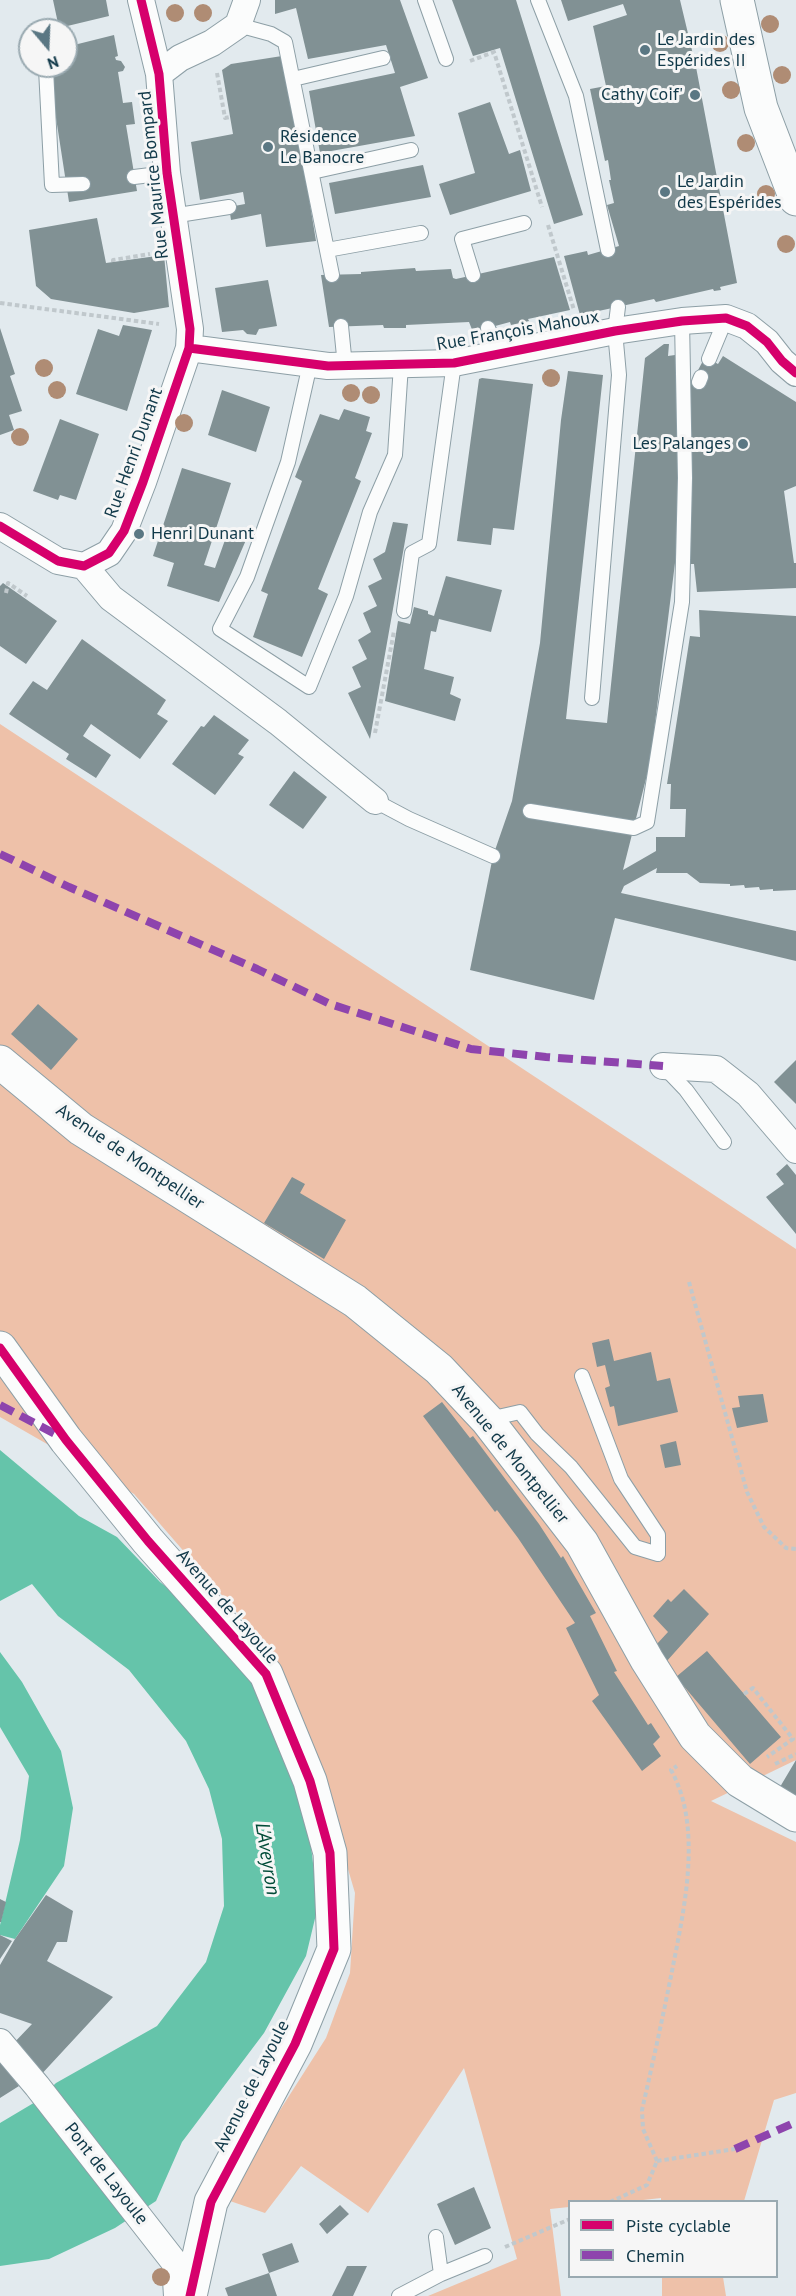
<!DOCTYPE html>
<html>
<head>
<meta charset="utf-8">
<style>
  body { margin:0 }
  #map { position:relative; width:796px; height:2296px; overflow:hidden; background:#e2eaee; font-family:"PT Sans",sans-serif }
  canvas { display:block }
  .legend { position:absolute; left:568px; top:2200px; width:210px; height:78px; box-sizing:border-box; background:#f6f6f6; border:2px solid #9aaab1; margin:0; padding:8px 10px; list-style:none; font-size:18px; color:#113949 }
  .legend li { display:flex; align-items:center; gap:12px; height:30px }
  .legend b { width:30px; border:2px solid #9aaab1 }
  .north { position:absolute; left:18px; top:18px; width:60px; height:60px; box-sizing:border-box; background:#f6f6f6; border:2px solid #9aaab1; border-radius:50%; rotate:161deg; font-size:16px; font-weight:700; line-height:24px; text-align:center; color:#113949 }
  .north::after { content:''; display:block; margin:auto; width:21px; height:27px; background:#5a7783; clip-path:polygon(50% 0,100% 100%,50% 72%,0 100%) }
</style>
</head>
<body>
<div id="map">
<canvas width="796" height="2296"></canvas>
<ul class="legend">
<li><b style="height:8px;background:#d6006c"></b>Piste cyclable</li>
<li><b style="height:8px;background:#8e44ad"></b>Chemin</li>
</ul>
<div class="north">N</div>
</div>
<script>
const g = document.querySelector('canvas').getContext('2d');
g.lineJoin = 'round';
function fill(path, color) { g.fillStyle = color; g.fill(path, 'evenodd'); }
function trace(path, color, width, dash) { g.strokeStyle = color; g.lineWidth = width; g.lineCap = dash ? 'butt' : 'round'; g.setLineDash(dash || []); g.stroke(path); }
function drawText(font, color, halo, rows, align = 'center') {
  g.font = font + ' "PT Sans",sans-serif'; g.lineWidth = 6; g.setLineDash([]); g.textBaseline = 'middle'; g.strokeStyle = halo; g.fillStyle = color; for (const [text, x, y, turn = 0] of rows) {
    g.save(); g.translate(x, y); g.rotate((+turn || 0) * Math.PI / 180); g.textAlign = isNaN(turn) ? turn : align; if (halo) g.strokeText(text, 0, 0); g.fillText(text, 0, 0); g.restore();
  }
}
fill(new Path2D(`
  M0,724L796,1249V1760L711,1801L796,1842V2093L774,2100L744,2201L661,2202V2198L625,2202H570L569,2207L550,2209L561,2296H428L517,2259L464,2068L368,2213L301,2166L265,2213L230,2201L252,2154L326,2038L350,1973L355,1893L316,1760L260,1639L134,1494L0,1417Z
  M662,2277H723L726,2296H662Z`), '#eec1a9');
fill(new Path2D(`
  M0,1450L79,1516L117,1537L160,1582L195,1610L249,1677L295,1779L311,1846L318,1906L306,1956L264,2033L182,2142L156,2201L115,2228L49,2259L0,2266V2123L37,2101L56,2083L157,2026L206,1962L224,1906L222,1839L209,1789L186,1741L129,1670L58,1616L32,1584L0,1601Z
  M0,1652L22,1682L61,1751L73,1808L64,1866L15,1939L0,1935V1925L20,1840L29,1776L0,1727Z`), '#65c4aa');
fill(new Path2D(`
  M53,0H106L109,16L59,28Z
  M275,0H400L428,78L400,87L415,136L320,153L309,91L395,73L386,45L308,59L296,8L275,14Z
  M452,0H516L583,215L554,224L500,48L473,56Z
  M561,0H680L696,67L737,283L720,287L721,290L714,291L713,289L656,302L654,299L580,315L564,256L587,251L588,255L619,246L607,205L614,203L609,180H611L608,160L605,161L590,89L606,86L593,26L627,15L623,4L568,21Z
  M114,35L118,56L115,57L116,60L121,61L125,67L123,71L118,72L123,103L132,102L135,124L126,125L137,191L69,202L48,66H66V47Z
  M282,56L303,161L316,241L266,247L261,214L231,220L229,207L245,204L243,192L200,200L191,142L233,134L222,70L231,64Z
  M490,102L509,154L520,150L531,191L450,215L439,184L475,173L458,113Z
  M423,165L431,197L335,214L329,183Z
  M97,218L106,263L164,255L169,307L134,313L51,299L36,286L29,230Z
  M554,257L570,310L528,319L529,321L511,325L510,322L473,332L469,322L406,325V328H384L383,325L329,327L321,275L361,274V272L415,268L416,271L451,269L453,278L456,279Z
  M268,280L277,326L259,329L256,335L247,334L243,330L222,332L215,288Z
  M123,325L152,330L127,411L76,394L98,329L119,336Z
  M0,328L15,374L10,376L22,411L9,415L14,430L0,435Z
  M664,344H669L668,356L682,354L678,539L650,763L623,870L656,851V837H685L686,809H670L671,784H667L690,636L700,637L699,610L796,616V890L773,891V889L760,890L759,887L745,888L744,885L730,886V884L700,883L687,873H656L657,868L624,886L621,893L796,931V961L615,918L594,1000L470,970L493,856L512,801L540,643L561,420L568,371L603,375L566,719L607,723L645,358Z
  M723,356L796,402V486L784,491L794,563H796V588L697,592L694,564H690V381L706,382L708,380L696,374L705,357L718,364Z
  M482,378L533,384L514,530L493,528L491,545L457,541L479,379Z
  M222,390L270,407L256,452L208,435Z
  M344,409L370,417L366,431L372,433L355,478L361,481L318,589L328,594L302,657L253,637L268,594L261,591L302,481L295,477L320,414L339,420Z
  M60,419L99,434L76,500L60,495L58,500L33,491Z
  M182,468L231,483L204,565L215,568L225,540L220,538L222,532L246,540L219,602L167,586L174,563L153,556Z
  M393,522L408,524L370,739L348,693L361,687L352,667L367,659L358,640L371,632L363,613L377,606L368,586L382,579L373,559L385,552Z
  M446,576L502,590L491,632L439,619L436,632L431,631L424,669L454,677L450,694L461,699L455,721L385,701L398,621L410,624L414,607L428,611V614L434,616Z
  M3,583L57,621L26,664L0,646V586Z
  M82,639L166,700L157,714L168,721L140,759L91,724L83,736L111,755L96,778L66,759L69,754L9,714L33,681L47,690Z
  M214,715L249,740L238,754L244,757L215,795L172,764L201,726L204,727Z
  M294,771L327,797L303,829L269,805Z
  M38,1004L78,1039L51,1070L11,1034Z
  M796,1060V1104L774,1082Z
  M787,1164L796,1175V1234L766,1197L784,1184L776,1174Z
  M292,1177L305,1184L300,1193L346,1220L324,1259L264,1223Z
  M609,1339L614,1361L651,1352L657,1381L670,1378L678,1412L618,1426L614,1406L610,1407L605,1388L610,1386L605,1365L597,1367L592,1343Z
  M763,1394L768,1422L737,1428L732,1408L740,1407L738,1396Z
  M442,1402L470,1438L473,1436L539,1524L561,1558L563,1556L596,1613L590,1616L617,1671L614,1672L648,1725L651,1723L660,1737L653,1744L661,1756L642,1771L592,1701L599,1695L566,1628L575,1623L518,1538L497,1510L495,1512L423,1416Z
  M676,1441L681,1465L665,1468L660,1445Z
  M684,1589L709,1614L666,1662L656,1645L668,1632L653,1616L668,1599L671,1602Z
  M707,1651L781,1737L750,1764L676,1677Z
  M796,1760V1797L780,1787Z
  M46,1895L73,1911L67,1942H57L47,1961L113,1997L38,2078L11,2046L32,2024L0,2013V1965L15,1939Z
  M0,1899L6,1902L1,1922H0Z
  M0,1935L12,1941L0,1959Z
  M0,2061L19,2086L0,2098Z
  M474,2187L491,2228L455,2245L437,2204Z
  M340,2205L349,2214L327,2234L319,2224Z
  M292,2243L299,2262L269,2273L277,2296H228L225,2288L269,2273L262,2254Z
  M347,2266H367L353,2296H332Z`), '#819194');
const lane = new Path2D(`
  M425,0L446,59
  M538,0L576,96L608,250
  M238,25L271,34L285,42L332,275
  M46,69L52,185L83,184
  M293,79L383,58
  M312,172L411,150
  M134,177L167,173
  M172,216L229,207
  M327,250L421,233
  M473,275L462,239L524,223
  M341,326L345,366
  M488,328L500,355
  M709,359L726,318
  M310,364L288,462L247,577L220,629L309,687L346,596L370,512L395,455L401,365
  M699,382L701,377
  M404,611L412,553L429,544L454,363
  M592,698L619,375L615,331L618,307
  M375,801L409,819L493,856
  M530,811L634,828L647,822L682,602L685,478L682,321
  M664,1067L686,1090L724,1142
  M489,1419L520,1412L537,1434L571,1467L635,1547L658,1554V1535L621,1479L582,1376
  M436,2237L441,2274
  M399,2296L441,2274L485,2256`);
const street = new Path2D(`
  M159,74L180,58L212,43L238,25L247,0
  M189,348L328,366L454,363L615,331L682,321L726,318L747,326L767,342L782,361L796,373
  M0,526L58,561L84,566L109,553L124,531L143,482L189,348L190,329L167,173L159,74L141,0
  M84,566L111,598L278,722L375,801
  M663,1066L716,1069L748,1094L796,1150
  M0,2042L37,2086L175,2263L177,2296`);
const secondary = new Path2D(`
  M737,0L761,108L796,199
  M0,1062L81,1129L355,1301L439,1369L487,1420L582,1543L647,1660L695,1736L740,1781L796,1815
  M0,1348L66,1440L148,1541L266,1674L310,1781L330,1853L334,1949L295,2044L211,2202L190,2296`);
trace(lane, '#8d9fa6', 16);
trace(street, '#8d9fa6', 28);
trace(secondary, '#8d9fa6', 35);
trace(new Path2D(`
  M470,61L494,52L542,207
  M217,73L225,118L230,117
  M548,225L574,310
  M113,262V260L150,254
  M0,303L159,324
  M6,593L8,583L27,596
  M375,733L394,631
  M689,1282L747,1492L764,1527L786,1548L796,1549
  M744,1694L753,1688L793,1739L767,1757
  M775,1764L796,1754
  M657,2161L643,2129L642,2110C652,2066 662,2021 671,1976C683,1914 704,1829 671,1770L677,1766
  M657,2161L735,2149
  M610,2202L647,2185L657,2161
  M505,2247L570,2219`), '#c0c8cc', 4, [4.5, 3]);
trace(lane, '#fbfcfc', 14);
trace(street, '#fbfcfc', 26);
trace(secondary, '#fbfcfc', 33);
trace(new Path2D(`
  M0,854L69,887L257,969L330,1004L471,1049L546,1057L663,1066
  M0,1405L61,1437
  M735,2149L796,2122`), '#8e44ad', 8, [15, 8]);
trace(new Path2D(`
  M189,348L328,366L454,363L615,331L682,321L726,318L747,326L767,342L782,361L796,373
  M0,526L58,561L84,566L109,553L124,531L143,482L189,348L190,329L167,173L159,74L141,0
  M0,1348L66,1440L148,1541L266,1674L310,1781L330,1853L334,1949L295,2044L211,2202L190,2296`), '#d6006c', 9);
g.fillStyle = '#af8c74';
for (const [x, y] of [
  [175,13],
  [203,13],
  [770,24],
  [720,43],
  [782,75],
  [731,90],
  [746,143],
  [766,194],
  [786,244],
  [44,368],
  [551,378],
  [57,390],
  [351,393],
  [371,395],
  [184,423],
  [20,437],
  [161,2277]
]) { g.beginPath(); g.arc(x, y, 9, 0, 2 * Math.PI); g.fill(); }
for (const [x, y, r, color] of [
  [645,50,6,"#5a7783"],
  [695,95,6,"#5a7783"],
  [268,147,6,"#5a7783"],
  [665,192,6,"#5a7783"],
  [743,444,6,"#5a7783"],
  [139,534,6,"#5a7783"]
]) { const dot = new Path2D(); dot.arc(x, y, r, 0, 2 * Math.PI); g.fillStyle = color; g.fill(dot); trace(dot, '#f6f6f6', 2); }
drawText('18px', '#113949', '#f6f6f6', [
  ["Le Jardin des",657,40],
  ["Espérides II",657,61],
  ["Cathy Coif'",683,95,"right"],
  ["Résidence",280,137],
  ["Le Banocre",280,158],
  ["Le Jardin",677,182],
  ["des Espérides",677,203],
  ["Les Palanges",731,444,"right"],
  ["Henri Dunant",151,534]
], 'left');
drawText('18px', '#113949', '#f6f6f6', [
  ["Rue Maurice Bompard",154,175,-96],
  ["Rue François Mahoux",518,331,-10],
  ["Rue Henri Dunant",134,453,-70],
  ["Avenue de Montpellier",130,1157,34],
  ["Avenue de Montpellier",510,1454,51],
  ["Avenue de Layoule",227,1607,49],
  ["Avenue de Layoule",252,2086,-63],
  ["Pont de Layoule",106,2174,52]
]);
drawText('italic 20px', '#004b37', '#f6f6f6', [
  ["L'Aveyron",267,1859,81]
]);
</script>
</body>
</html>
